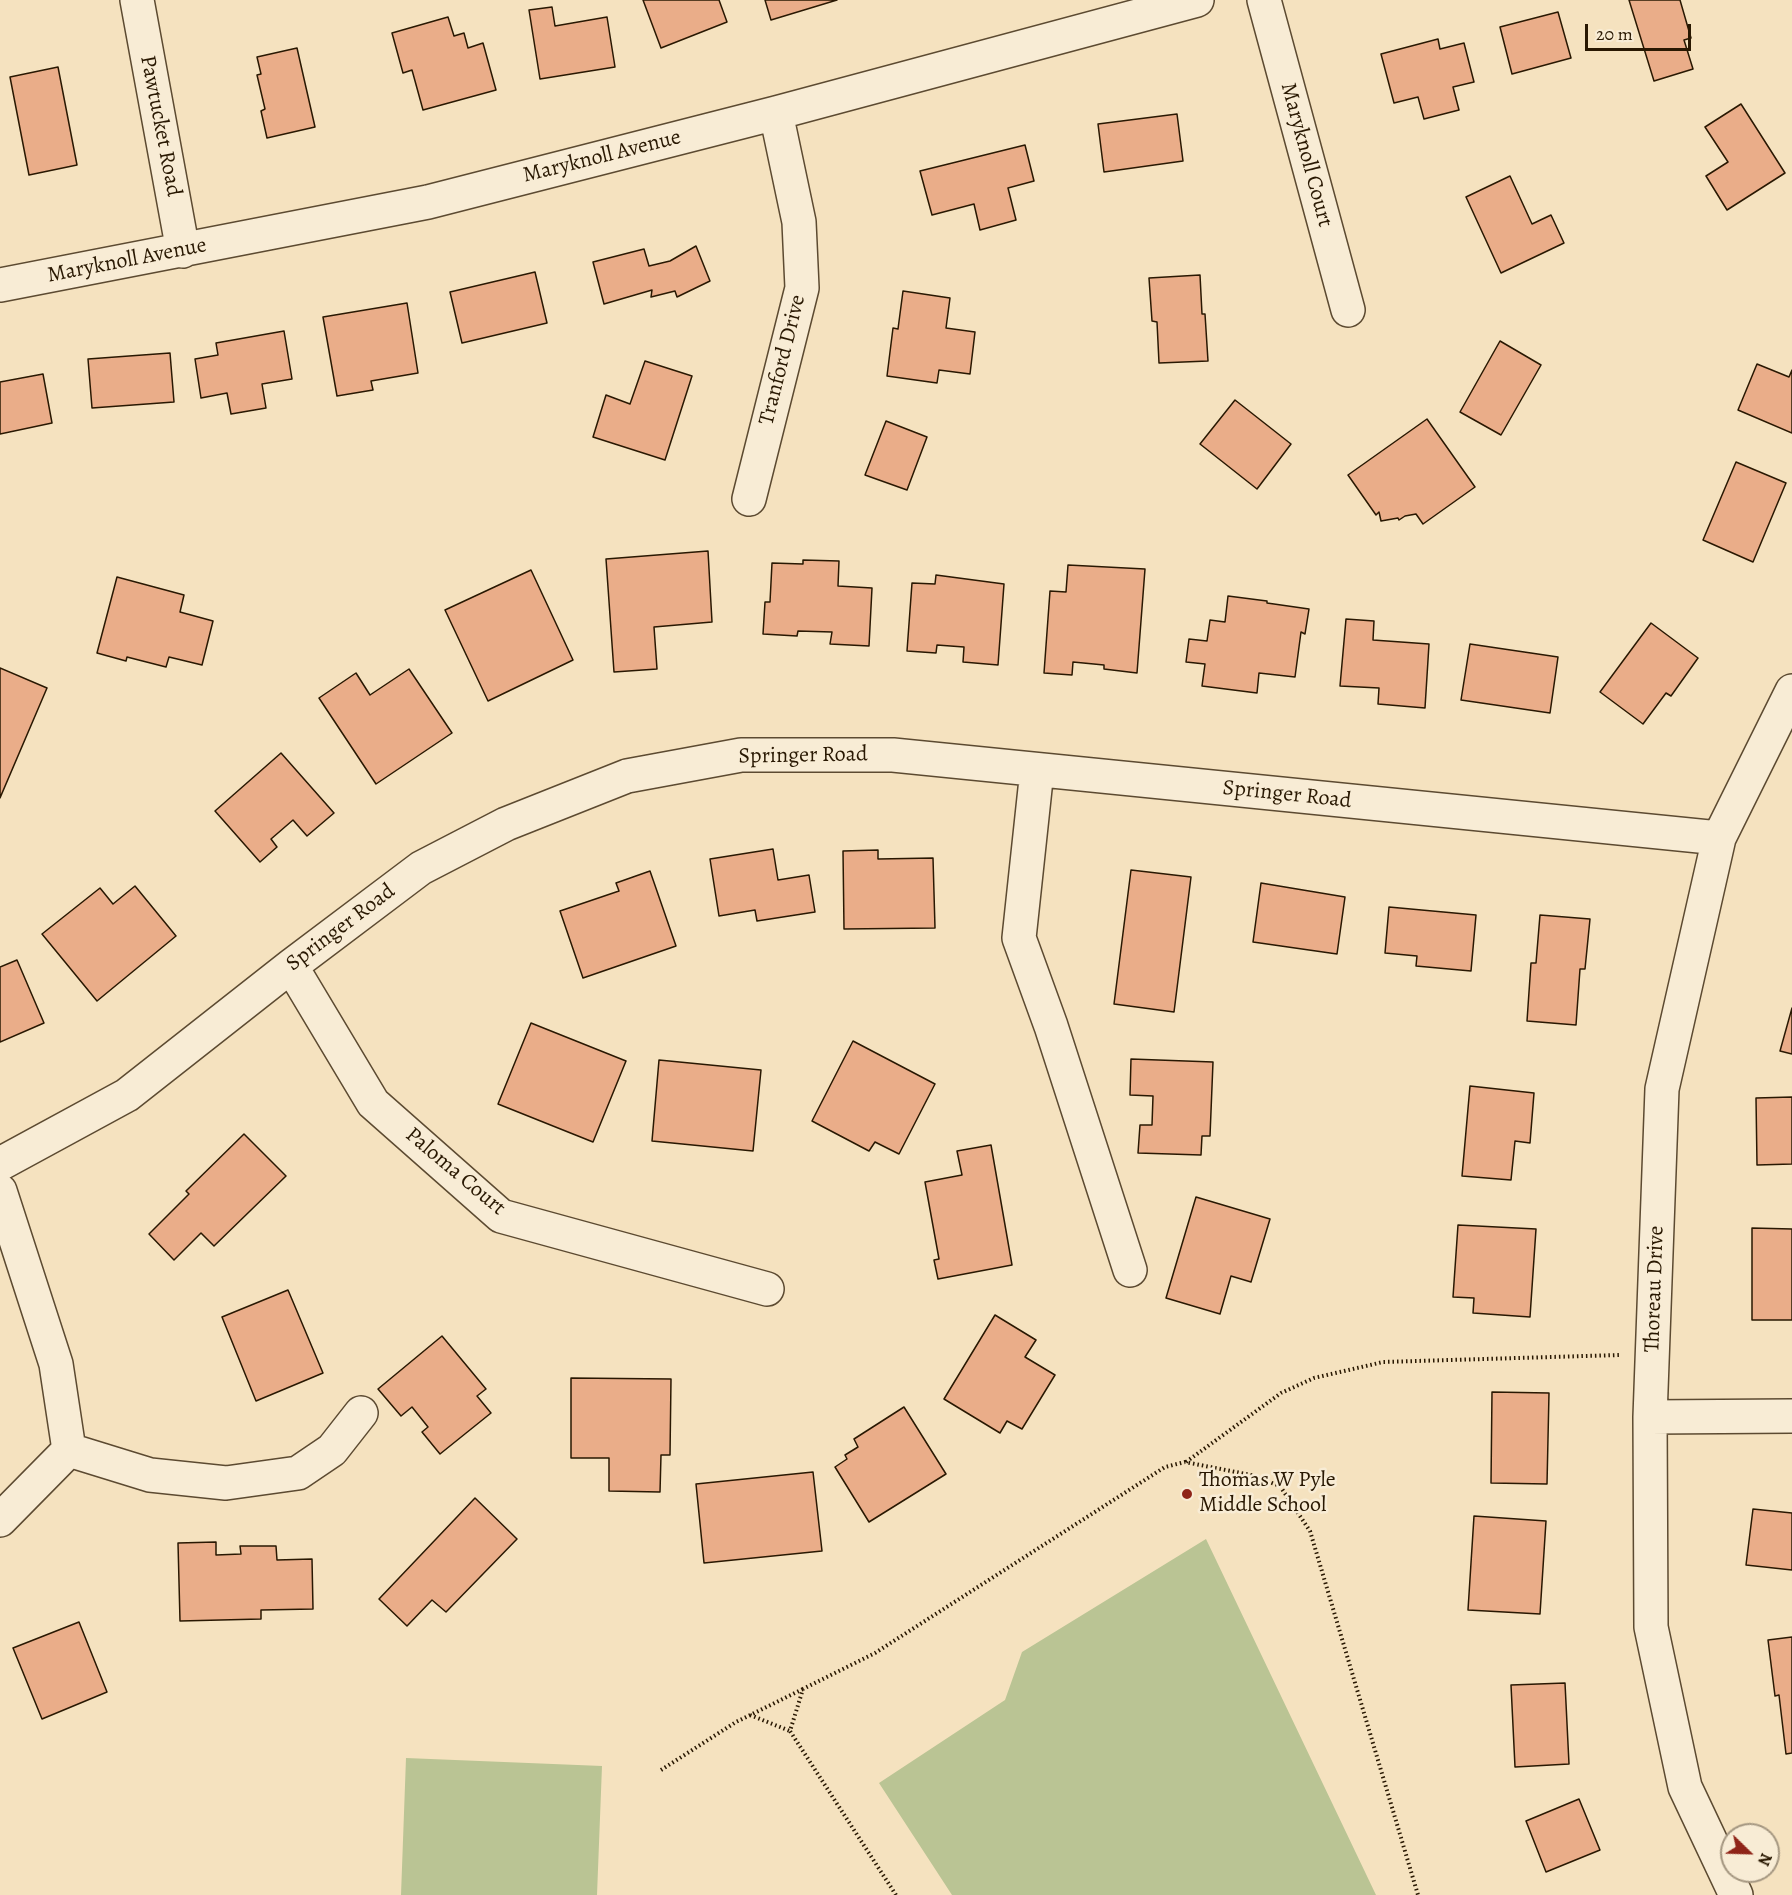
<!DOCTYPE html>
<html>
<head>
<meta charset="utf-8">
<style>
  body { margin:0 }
  #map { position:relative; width:1792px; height:1895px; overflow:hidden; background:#f5e2bf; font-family:Alegreya,serif }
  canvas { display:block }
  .north { position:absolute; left:1720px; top:1823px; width:60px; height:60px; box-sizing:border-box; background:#f8ecd5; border:2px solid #a59781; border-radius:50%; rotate:113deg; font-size:16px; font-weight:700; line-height:24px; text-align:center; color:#291802 }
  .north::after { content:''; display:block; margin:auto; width:21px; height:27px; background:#8f2418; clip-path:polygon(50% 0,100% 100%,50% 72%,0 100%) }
  .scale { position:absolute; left:1585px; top:24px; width:106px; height:27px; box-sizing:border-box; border:3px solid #291802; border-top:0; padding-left:8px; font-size:18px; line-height:21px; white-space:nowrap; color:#291802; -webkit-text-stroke:4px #f8ecd5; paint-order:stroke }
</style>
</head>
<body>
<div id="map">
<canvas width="1792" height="1895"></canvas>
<div class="north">N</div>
<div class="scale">20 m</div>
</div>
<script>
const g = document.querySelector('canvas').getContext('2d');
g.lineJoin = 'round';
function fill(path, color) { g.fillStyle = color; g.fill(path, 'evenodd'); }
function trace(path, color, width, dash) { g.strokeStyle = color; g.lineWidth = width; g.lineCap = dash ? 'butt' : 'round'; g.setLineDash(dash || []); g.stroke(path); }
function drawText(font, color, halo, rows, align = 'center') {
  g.font = font + ' Alegreya,serif'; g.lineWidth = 5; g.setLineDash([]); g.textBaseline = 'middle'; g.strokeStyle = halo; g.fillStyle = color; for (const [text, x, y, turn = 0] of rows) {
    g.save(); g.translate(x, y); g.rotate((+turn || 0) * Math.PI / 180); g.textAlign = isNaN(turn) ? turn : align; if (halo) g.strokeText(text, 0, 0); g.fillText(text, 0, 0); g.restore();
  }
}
fill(new Path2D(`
  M1206,1539L1376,1895H952L879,1783L1005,1700L1022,1652Z
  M406,1758L602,1766L597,1895H401Z`), '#bac494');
const building = new Path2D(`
  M643,0H719L727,22L661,48Z
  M765,0H837L771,20Z
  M1629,0H1680L1691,38L1684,40L1693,69L1654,81Z
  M552,7L555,26L607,17L615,67L540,79L529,10Z
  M1558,12L1571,58L1512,74L1500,27Z
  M448,17L454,36L464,33L468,48L483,43L496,90L423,110L412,70L403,73L392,33Z
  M1438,39L1440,49L1464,43L1474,82L1453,87L1459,110L1424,119L1418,97L1394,103L1381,54Z
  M297,48L315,127L267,138L261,111L265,109L257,75L261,74L257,57Z
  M58,67L77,165L29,175L10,77Z
  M1741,104L1785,173L1727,210L1706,176L1728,162L1705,127Z
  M1177,114L1183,161L1104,172L1098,124Z
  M1025,145L1034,181L1008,188L1016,220L980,230L974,204L932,215L920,171Z
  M1510,176L1532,224L1551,215L1564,243L1501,273L1466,197Z
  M696,246L710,281L677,297L675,291L651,297L652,290L604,304L593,262L644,249L649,266L670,261Z
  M535,272L547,323L462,343L450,292Z
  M1200,275L1202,314H1205L1208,361L1159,363L1157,322L1152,321L1149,278Z
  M903,291L950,298L946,328L975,332L970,374L939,370L937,383L887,376L893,328L898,329Z
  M407,303L418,373L371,381L373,390L337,396L323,317Z
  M284,331L292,379L262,384L266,408L231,414L227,393L201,398L195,359L218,355L216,343Z
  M1500,341L1541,365L1501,435L1460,412Z
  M170,353L174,402L92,408L88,359Z
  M645,361L692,376L665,460L593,437L606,395L630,404Z
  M1757,364L1789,377L1792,370V433L1738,410Z
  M43,374L52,423L0,434V382Z
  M1235,400L1291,444L1257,489L1200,444Z
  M1427,419L1475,487L1423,524L1416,514L1405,516L1399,520L1398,518L1381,521L1379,512L1376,515L1348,475Z
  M886,421L927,437L907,490L865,475Z
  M1736,462L1786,483L1753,562L1703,540Z
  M708,551L712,622L654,627L657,669L614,672L606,559Z
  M803,560L839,561L838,586L872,588L869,646L830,644L832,632L798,631L797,636L763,634L765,602H770L772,563L803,564Z
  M1068,565L1145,569L1137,673L1104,669V665L1073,662L1072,675L1044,673L1050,591L1066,592Z
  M531,570L573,660L488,701L445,610Z
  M936,575L1004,584L998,665L963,662L964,647L937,645L936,653L907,651L912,583L935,584Z
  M117,577L184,595L180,612L213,621L202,665L169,657L166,667L127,657L126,661L97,653Z
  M1228,596L1267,601V603L1309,609L1305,634L1301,632L1295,677L1259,673L1257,693L1202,686L1205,664L1186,662L1189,639L1207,641L1210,620L1225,622Z
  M1346,619L1374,621L1373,640L1429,644L1425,708L1378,704L1379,688L1340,686Z
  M1651,623L1698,658L1671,696L1666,693L1643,724L1600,692Z
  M1470,644L1558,657L1550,713L1461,700Z
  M0,668L47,688L0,798Z
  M409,669L452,733L376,784L319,698L356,673L370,695Z
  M281,753L334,813L307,836L293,820L271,839L277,847L260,862L215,811Z
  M773,849L778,880L809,875L815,912L757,921L755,910L719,916L710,859Z
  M878,850V859L933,858L935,928L844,929L843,851Z
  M1131,870L1191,877L1174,1012L1114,1004Z
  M650,871L676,946L583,978L560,911L619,891L616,883Z
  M1261,883L1345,897L1337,954L1253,942Z
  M135,886L176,936L97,1001L42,934L100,888L113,904Z
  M1389,907L1476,915L1471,971L1416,966L1417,956L1385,953Z
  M1540,915L1590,919L1585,969H1580L1576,1025L1527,1021L1531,963H1536Z
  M17,960L44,1023L0,1042V967Z
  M1792,1008V1054L1780,1051Z
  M531,1023L626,1061L593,1142L498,1104Z
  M853,1041L935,1084L899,1154L875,1142L869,1151L812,1121Z
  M1131,1059L1213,1062L1210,1136H1202L1201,1155L1138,1153L1140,1125H1152L1153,1096L1130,1095Z
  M659,1060L761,1070L753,1151L652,1141Z
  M1470,1086L1534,1093L1530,1143L1515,1141L1511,1180L1462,1176Z
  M1792,1097V1164L1757,1165L1756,1098Z
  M244,1134L286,1176L214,1246L201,1233L174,1260L149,1234L189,1194L186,1191Z
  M991,1145L1012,1265L938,1279L934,1260L939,1259L925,1182L962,1175L957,1151Z
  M1196,1197L1270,1219L1251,1282L1231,1276L1220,1314L1166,1298Z
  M1458,1225L1536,1229L1530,1317L1473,1313L1474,1298L1453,1297Z
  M1752,1228L1792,1229V1320H1752Z
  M288,1290L323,1373L256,1401L222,1317Z
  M995,1315L1036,1340L1025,1357L1055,1375L1022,1429L1007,1421L1000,1433L944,1399Z
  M442,1336L486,1389L477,1396L491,1413L440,1454L422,1432L428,1427L412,1407L401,1416L378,1389Z
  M571,1378L671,1379L670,1455H661L660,1492L609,1491V1458H571Z
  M1492,1392L1549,1393L1547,1484L1491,1483Z
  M904,1407L946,1474L869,1522L835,1467L847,1459L845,1455L858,1447L854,1439Z
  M813,1472L822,1551L704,1563L696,1484Z
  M475,1498L517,1539L446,1612L432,1600L407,1626L379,1599Z
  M1753,1509L1792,1513V1570L1746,1565Z
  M1474,1516L1546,1521L1540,1614L1468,1610Z
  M216,1542V1555L241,1554L240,1546H276L277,1560L312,1559L313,1609L261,1610V1619L180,1621L178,1543Z
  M79,1622L107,1692L42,1719L13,1648Z
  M1792,1637V1753L1786,1754L1779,1695L1775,1696L1768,1640Z
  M1565,1683L1569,1764L1515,1767L1511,1685Z
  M1579,1799L1600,1850L1546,1872L1526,1821Z`);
fill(building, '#eaad89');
trace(building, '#291802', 1.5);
const minor = new Path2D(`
  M137,0L183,251
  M1264,0L1348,310
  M0,285L428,202L776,113L1197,0
  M749,499L802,288L799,222L776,113
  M1037,770L1019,938L1051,1026L1130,1270
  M291,966L373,1103L501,1216L767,1289
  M0,1164L127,1095L291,966L421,868L506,824L627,776L741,755H893L1719,838
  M0,1191L56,1364L69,1450
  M1650,1417L1792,1416
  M69,1450L150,1475L226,1483L298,1473L332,1450L361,1413
  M0,1520L69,1450
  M1736,1895L1685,1787L1651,1627L1650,1417L1662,1089L1719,838L1792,691`);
trace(minor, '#5c4a31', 36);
trace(new Path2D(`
  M1186,1462L1281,1393L1314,1378L1383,1362L1619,1355
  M750,1715L790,1731
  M661,1770L736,1722L803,1689
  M896,1895L790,1731L803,1689L875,1653L1165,1467L1185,1462L1251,1475L1280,1486L1310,1531L1418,1895`), '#291802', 4, [1.5, 3]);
trace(minor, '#f8ecd5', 33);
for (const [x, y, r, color] of [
  [1187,1494,6,"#8f2418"]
]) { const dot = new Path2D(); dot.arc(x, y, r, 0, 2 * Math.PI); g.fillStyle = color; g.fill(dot); trace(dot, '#f8ecd5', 2); }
drawText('22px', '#291802', '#f8ecd5', [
  ["Pawtucket Road",160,126,79],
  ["Maryknoll Court",1306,155,75],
  ["Maryknoll Avenue",602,157,-14],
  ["Maryknoll Avenue",127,261,-11],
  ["Tranford Drive",783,360,-76],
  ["Springer Road",803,756,-1],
  ["Springer Road",1287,795,6],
  ["Springer Road",341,928,-37],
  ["Paloma Court",455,1172,40],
  ["Thoreau Drive",1655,1289,-88]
]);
drawText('22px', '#291802', '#f8ecd5', [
  ["Thomas W Pyle",1199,1481],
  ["Middle School",1199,1506]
], 'left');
</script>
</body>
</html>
